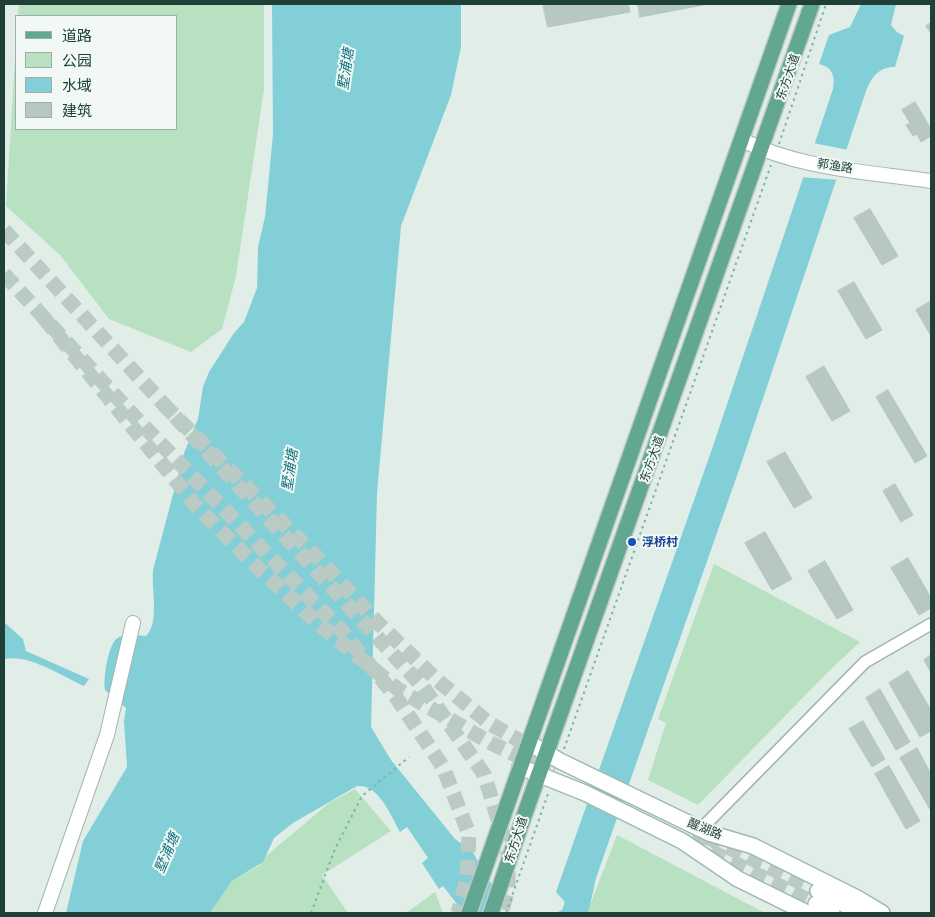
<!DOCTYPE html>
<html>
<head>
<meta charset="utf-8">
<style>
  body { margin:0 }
  #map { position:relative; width:935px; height:917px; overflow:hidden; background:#e1ede7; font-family:Lato,"Noto Sans SC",sans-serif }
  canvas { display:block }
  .frame { position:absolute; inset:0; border:5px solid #1f4036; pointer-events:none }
  .legend { position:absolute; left:15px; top:15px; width:162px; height:115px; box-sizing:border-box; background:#f2f9f5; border:1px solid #9eafa9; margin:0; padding:6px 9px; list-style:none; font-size:15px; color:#1f4036 }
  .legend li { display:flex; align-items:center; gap:10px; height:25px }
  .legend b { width:25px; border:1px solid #9eafa9 }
</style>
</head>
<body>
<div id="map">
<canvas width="935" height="917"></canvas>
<div class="frame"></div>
<ul class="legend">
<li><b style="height:6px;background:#61a792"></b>道路</li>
<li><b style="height:14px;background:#b7e1c1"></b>公园</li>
<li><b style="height:14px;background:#83cfd8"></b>水域</li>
<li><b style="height:14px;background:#b6c8c0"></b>建筑</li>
</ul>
</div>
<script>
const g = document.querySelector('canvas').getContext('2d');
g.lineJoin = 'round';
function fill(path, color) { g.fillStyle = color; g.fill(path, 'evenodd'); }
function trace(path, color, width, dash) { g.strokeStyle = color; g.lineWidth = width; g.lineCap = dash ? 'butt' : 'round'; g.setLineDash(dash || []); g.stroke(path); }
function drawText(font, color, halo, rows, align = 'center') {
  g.font = font + ' Lato,"Noto Sans SC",sans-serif'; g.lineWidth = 4; g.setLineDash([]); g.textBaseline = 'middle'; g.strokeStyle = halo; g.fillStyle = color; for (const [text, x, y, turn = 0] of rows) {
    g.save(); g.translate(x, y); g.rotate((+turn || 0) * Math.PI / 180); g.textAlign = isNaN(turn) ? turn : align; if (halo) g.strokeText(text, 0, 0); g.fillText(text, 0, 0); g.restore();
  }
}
fill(new Path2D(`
  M19,4H264V89L236,276L222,329L191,352L109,319L60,255L6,206L16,44V129H176V16H18Z
  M714,564L860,642L830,670L698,805L648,780L666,723L658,719Z
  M355,789L391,831L322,875L348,913H210L232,881L260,865L266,856L329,803Z
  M617,835L765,913H587Z
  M435,892L443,913H406Z`), '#b7e1c1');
fill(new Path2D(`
  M272,4H461V47L451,95L401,226L377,493L371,727L391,760L455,839L472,851L501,900L500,913H464L443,886L439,889L422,863L428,858L407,827L400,832C391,816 379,784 357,786L293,823L274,838L263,862L232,881L210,913H66L83,841L127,767L124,721L126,708L105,690C103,679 108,642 119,637C126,634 138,636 146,636C160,623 151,589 153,570L184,453L198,419L203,387L209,372L234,333L244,322L257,288L258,247L265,217L273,134Z
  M861,4H896L891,25L897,32L904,36L895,67C878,67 872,77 866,91L739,470L596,878L589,910L587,913H556L562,910L565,902L556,892L712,449L833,89C835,77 833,67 819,64L829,35L850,27Z
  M4,622L23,639L26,651L89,679L84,686C61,676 30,654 4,659Z`), '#83cfd8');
fill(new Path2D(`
  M813,143L849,150L839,180L801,177Z`), '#e1ede7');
const building = new Path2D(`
  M543,4H628L630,12L548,27Z
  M638,4H709L640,17Z
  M931,23V34L926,26Z
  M915,102L931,129V136L921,142L917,134L913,136L906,125L910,123L902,110Z
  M870,209L898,256L882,265L854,218Z
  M854,282L882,330L866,339L838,291Z
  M931,301V336L916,310Z
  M824,366L850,411L832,421L806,377Z
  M888,390L927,456L915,463L876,397Z
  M785,452L812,498L794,508L767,462Z
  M895,484L913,515L901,522L883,491Z
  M765,532L792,579L772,590L745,543Z
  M908,558L931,598V608L919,615L891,568Z
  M825,561L853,610L837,619L808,571Z
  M931,655V673L924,660Z
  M908,671L931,710V731L920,737L889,683Z
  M880,689L910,742L896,750L866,698Z
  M863,721L885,759L872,767L849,729Z
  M917,748L931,774V811L900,758Z
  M889,766L920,821L906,829L875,774Z`);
fill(building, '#b6c8c0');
trace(building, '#b3c8be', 1);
trace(new Path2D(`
  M44,318L197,507L256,566L321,626L399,690L491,743L553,773
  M163,404L314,554L378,623L437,680L489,723L539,752
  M707,837L818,891
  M690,841L816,904`), '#bacac4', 15, [15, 8]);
trace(new Path2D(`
  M4,230L423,687L484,774L508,852V890L501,913
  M4,274L135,417L342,631L396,697L443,767L469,834L467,879L458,913`), '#bacac4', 15, [15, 8]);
const minor = new Path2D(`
  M701,829L865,662L931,624`);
const tertiary = new Path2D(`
  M742,140C800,169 868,172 931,181
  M45,913L107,735L133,623`);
const secondary = new Path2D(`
  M529,743L560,761L709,833L753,846L857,898L882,913
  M520,767L585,793L682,841L738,879L807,913
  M818,891L861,913
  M816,904L832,913`);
const primary = new Path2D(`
  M469,913L789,4
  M491,913L524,816L812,4`);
trace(minor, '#a3b6ae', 14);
trace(tertiary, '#a3b6ae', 16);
trace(secondary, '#9ebaaf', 18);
trace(primary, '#c0cac7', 18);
trace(new Path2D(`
  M779,144L826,4
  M564,749L771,165
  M311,913L335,849L362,796L409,757
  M506,913L549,791`), '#7eb4a1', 2, [2.5, 4]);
trace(minor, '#fff', 11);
trace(tertiary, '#fff', 14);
trace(secondary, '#fff', 15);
trace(primary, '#61a792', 15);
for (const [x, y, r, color] of [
  [632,542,5,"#1a4fb4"]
]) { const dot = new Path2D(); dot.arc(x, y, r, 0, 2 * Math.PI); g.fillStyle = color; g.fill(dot); trace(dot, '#f2f9f5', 2); }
drawText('12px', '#1f4036', '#f2f9f5', [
  ["东方大道",788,77,-71],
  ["郭渔路",835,166,9],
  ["东方大道",652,459,-70],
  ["醒湖路",705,829,22],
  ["东方大道",516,840,-72]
]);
drawText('bold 12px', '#164399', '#f2f9f5', [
  ["浮桥村",642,542]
], 'left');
drawText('italic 14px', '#137582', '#f2f9f5', [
  ["墅浦塘",346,69,-82],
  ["墅浦塘",290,470,-82],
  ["墅浦塘",167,853,-67]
]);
</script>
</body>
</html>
